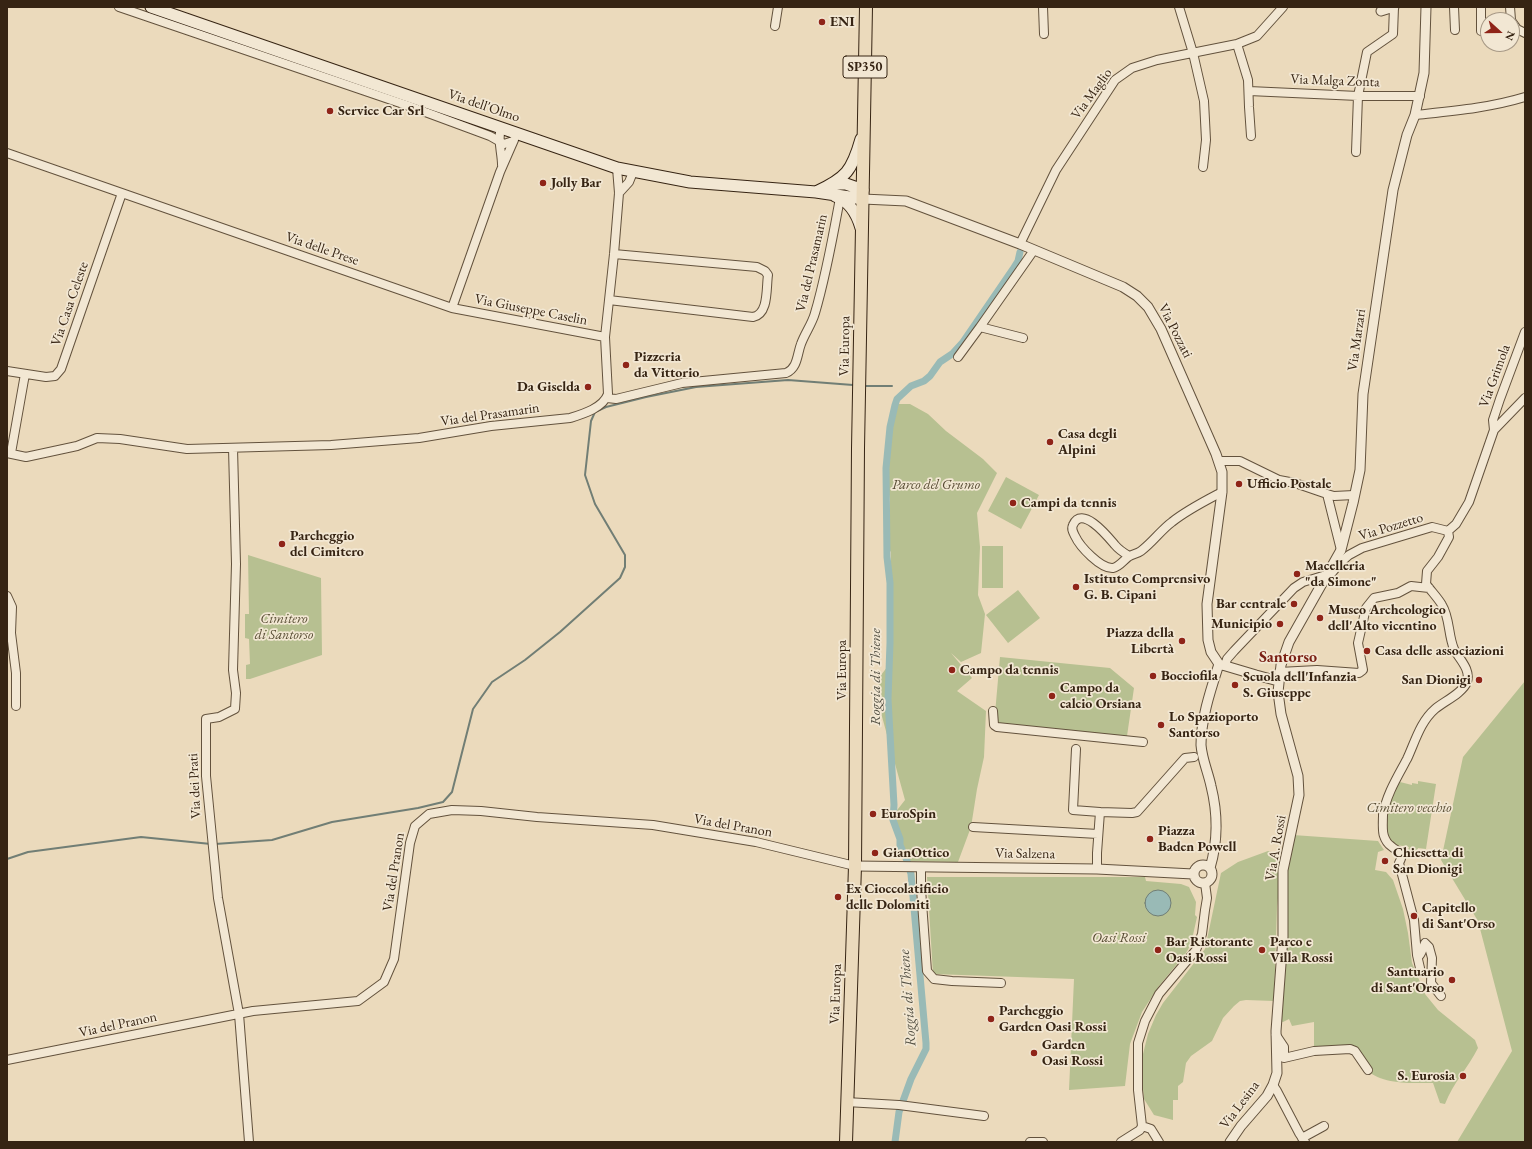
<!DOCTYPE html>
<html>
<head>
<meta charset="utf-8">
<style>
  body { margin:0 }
  #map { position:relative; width:1532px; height:1149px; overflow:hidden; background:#ebdabc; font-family:"EB Garamond",serif }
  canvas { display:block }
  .frame { position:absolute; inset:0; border:8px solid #362413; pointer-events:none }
  .north { position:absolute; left:1480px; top:12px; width:40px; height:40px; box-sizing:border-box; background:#f2e7d3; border:1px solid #a79986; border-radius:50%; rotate:111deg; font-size:11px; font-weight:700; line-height:16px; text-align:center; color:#362413 }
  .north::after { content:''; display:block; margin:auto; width:14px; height:18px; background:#8f2418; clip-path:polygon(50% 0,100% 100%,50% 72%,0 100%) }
</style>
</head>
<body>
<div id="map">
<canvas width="1532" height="1149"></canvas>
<div class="frame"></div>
<div class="north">N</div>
</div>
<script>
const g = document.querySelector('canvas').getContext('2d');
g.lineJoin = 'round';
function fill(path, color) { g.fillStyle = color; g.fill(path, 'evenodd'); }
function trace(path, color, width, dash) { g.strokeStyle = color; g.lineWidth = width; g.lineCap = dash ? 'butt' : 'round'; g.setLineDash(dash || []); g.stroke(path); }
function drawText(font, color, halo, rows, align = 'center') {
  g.font = font + ' "EB Garamond",serif'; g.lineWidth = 3.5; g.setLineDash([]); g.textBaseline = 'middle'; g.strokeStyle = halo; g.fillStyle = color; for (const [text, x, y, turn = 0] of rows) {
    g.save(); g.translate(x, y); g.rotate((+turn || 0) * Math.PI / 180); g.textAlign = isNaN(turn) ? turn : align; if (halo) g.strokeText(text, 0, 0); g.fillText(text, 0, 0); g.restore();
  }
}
fill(new Path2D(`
  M896,404H910L928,414L946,431L983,459L997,473L977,513L980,547L978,595L985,614L981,653L961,662L951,653L972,678L957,691L986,711L984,757L977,789L971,827L958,862L903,861L900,837L894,814L905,800L881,713L878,679L891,662V552L886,546L890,500L887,483L889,441L894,410Z
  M1006,477L1039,495L1021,529L988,511Z
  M982,546H1003V588H982Z
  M248,555L321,578L322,655L250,679H246V665L250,664L249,639L245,638V614H249Z
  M1018,590L1040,618L1008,643L986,615Z
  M1000,657L1110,668L1134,688L1127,736L994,725Z
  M1525,681V1142H1457L1512,1051L1478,921L1441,860L1463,757Z
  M1396,781L1412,785V783L1418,784V781L1436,784L1426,849L1418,848L1417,851L1408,850L1409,847L1390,844C1380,819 1388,805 1396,781Z
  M1293,835L1378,841L1384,850L1378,852L1375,870L1386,872L1393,880L1403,909L1408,933L1412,963L1425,994L1438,1010L1475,1040L1478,1048C1468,1068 1453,1083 1445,1104L1440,1103L1433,1083C1413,1083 1382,1085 1367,1070C1363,1065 1359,1057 1355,1051H1314V1022L1292,1026L1289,1019L1283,1022L1278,1021L1283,870Z
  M1268,851L1278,855L1281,872L1277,907L1274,1001L1246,1000L1240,1001L1234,1006L1223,1018L1212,1041L1191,1056L1186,1063L1183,1082L1178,1086V1100H1173V1120L1154,1115L1144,1099L1143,1089L1142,1058L1148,1034L1156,1015L1163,1003L1205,949L1221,873L1238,862Z
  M927,877H1145L1146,881L1181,884L1189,887L1196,902L1195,915L1197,917L1191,944L1186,953L1159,986L1142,1012L1130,1044L1125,1086L1069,1090L1074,979L933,974Z`), '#b7c091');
const water = new Path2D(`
  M1145 903a13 13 0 1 1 26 0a13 13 0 1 1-26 0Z`);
fill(water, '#99bab6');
trace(water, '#717e75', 1);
trace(new Path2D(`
  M865,386H892
  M215,844L272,840L332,822L418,808L443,802L452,792L473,709L492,682L525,660L560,632L620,578L625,567V555L595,504L585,475L591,421L595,412L606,407L646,397L696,387L788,380L853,385
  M7,859L28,852L141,837L211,844`), '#717e75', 2);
trace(new Path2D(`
  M895,1142L899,1112L911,1079L926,1049V1043L911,874L906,858L900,845V839L893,820L894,805L888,699L890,643V583L887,557L886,468L890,427L895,405L897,399L911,386L924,381L930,376L940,362L952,354L963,342L1013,269L1018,261L1020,252`), '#99bab6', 7);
const minor = new Path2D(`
  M119,7L409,106L490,136L504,144L513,141
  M1043,7L1044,34
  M1179,7L1193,53L1204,101L1206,140L1203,167
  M1454,7L1455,30
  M1481,7V31
  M1510,7L1511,20
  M1512,22L1517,29L1525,33
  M775,26L778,7
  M1237,44L1248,80L1249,107L1251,136
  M1249,91L1358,96H1420
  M1415,115C1452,111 1489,108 1525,97
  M501,128C497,140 502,152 502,165
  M1356,152L1358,96L1367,52L1393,34L1394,7
  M7,153L452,308L605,337
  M619,193L629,182L633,172
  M1020,244L1056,170L1115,80L1132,68L1157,60L1237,44L1257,36L1283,7
  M609,300L753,317C769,314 766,288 768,275L765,271L757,267L614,254
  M452,308L500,172L514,140
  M1023,338L980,327L1034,250
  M958,357L980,327
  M7,371L46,377L55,376L61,369L122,193
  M607,398L616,399L682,383L786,373C798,368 797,354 801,344C805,333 812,324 815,313C826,276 833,236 840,198
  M1494,430L1525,398
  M233,448L236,564L233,670L236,693L235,709L219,717L206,719V776L218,898L239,1014L249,1142
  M7,453L26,457L77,446L97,438L120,439L187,449L331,445L419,438L491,426L570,418C583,414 603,408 608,394L605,337L614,254L619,193L617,168
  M11,453L25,374
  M1219,461H1240L1279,480L1295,483L1327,494L1334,496L1354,495
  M1327,494L1341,550
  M1129,556C1124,553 1119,550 1115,545C1109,538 1082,504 1073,525C1071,529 1073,532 1075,536C1080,547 1101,569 1113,568C1119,567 1123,561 1128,557C1132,554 1137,554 1141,551C1153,542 1161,530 1172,522C1187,510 1205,501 1222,492
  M1330,575L1341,562L1349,555L1362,548L1432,527L1448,531L1456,524L1469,502L1494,430L1493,420L1500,399L1525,332
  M7,596L12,607L11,633L16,673V706
  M1225,666L1227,659L1234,651L1294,588L1303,582L1326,575
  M1279,672L1317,670L1359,673L1363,670L1358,643L1366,608L1374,598L1398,593L1411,586L1429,588
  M993,711L994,725L997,727L1143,742
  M1076,749L1073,810L1100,812L1097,853V869
  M1100,812L1132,813L1137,812L1185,758L1194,757
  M973,827L1098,834
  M921,867V889L927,971L934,979L952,981L1001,983
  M1417,955L1420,968
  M1441,996L1431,983L1432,958L1429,947L1425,943C1423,947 1422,953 1419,956L1417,955L1414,920L1399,863C1406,850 1398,853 1391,846C1388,844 1385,839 1384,836C1382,831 1383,820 1383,815C1386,795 1398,776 1407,759C1415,742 1420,722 1435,709C1443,702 1463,693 1467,682C1471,669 1459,659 1454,649C1448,635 1450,618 1442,605C1438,598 1431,591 1426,584L1427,571L1438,557L1449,537L1448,531
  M1276,1035L1284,1047V1058L1314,1051L1350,1049L1355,1051L1368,1070
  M7,1060L253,1011L358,1001L384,982L394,959L410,843L415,826L429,814L452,810L481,811L537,817L653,825L756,842L855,866
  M1273,1085L1277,1091L1299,1133L1305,1142
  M846,1102L899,1105L984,1116
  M1142,1126L1138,1090V1043L1145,1021L1159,994L1196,950L1202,934L1205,910L1207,898L1205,883
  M1142,1126L1151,1129L1159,1142
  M1302,1138L1324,1126
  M1030,1142H1043
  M1121,1142L1140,1130L1142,1126`);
const tertiary = new Path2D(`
  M1381,11L1394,7
  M863,199L906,201L1020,244L1123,287L1137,296L1148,307L1161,329L1216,454L1222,472V492L1207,604L1208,640L1211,652L1219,664
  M1219,664L1256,675L1278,681
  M1194 874a9 9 0 1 1 18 0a9 9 0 1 1-18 0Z
  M855,866L1097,869L1193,874
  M1210,868C1218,841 1218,814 1211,786C1208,772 1202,759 1201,745C1201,718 1211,689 1219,664
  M1230,1142L1241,1126L1267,1096L1273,1085L1277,1073L1276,1031L1283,937V870L1299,795L1298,776L1281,714L1278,692L1281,665L1289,642L1341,550L1353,503L1360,470L1363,394L1393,190L1407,135L1415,115L1424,73L1426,7`);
const secondary = new Path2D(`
  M151,7L617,168L690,182L816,192L863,199
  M834,184H846L863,190
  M816,192C846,178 852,171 861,139
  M835,196C849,201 857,214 861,228`);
const primary = new Path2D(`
  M846,1142L855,866L858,448L866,7`);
trace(minor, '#63523d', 10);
trace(tertiary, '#63523d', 11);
trace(secondary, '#362413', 13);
trace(primary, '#362413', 14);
trace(minor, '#f2e7d3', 8);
trace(tertiary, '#f2e7d3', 9);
trace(secondary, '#f2e7d3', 11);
trace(primary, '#ebdabc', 12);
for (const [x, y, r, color] of [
  [822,22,4,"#8f2418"],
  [330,111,4,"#8f2418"],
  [543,183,4,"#8f2418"],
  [626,365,4,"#8f2418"],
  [588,387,4,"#8f2418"],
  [1050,442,4,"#8f2418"],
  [1239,484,4,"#8f2418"],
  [1013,503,4,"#8f2418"],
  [282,544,4,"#8f2418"],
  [1297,574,4,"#8f2418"],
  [1076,587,4,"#8f2418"],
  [1294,604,4,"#8f2418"],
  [1320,618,4,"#8f2418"],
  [1280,624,4,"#8f2418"],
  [1182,641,4,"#8f2418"],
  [1367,651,4,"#8f2418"],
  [952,670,4,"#8f2418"],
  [1153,676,4,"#8f2418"],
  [1479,680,4,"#8f2418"],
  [1235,685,4,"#8f2418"],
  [1052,696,4,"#8f2418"],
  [1161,725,4,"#8f2418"],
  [873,814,4,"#8f2418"],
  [1150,839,4,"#8f2418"],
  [875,853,4,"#8f2418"],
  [1385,861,4,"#8f2418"],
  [838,897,4,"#8f2418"],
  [1414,916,4,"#8f2418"],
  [1158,950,4,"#8f2418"],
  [1262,950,4,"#8f2418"],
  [1452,980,4,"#8f2418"],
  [991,1019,4,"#8f2418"],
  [1034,1053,4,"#8f2418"],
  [1463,1076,4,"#8f2418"]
]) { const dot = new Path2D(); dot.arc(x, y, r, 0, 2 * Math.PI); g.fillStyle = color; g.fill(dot); trace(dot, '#f2e7d3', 1.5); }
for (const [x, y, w] of [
  [865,67,44]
]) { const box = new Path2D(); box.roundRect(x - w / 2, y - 11, w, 22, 3); g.fillStyle = '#f2e7d3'; g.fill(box); trace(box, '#362413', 1); }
drawText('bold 13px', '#362413', null, [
  ["SP350",865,67]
]);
drawText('bold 14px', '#362413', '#f2e7d3', [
  ["ENI",830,22],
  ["Service Car Srl",338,111],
  ["Jolly Bar",551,183],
  ["Pizzeria",634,357],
  ["da Vittorio",634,373],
  ["Da Giselda",580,387,"right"],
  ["Casa degli",1058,434],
  ["Alpini",1058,450],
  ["Ufficio Postale",1247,484],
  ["Campi da tennis",1021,503],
  ["Parcheggio",290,536],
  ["del Cimitero",290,552],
  ["Macelleria",1305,566],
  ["\"da Simone\"",1305,582],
  ["Istituto Comprensivo",1084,579],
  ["G. B. Cipani",1084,595],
  ["Bar centrale",1286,604,"right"],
  ["Museo Archeologico",1328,610],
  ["dell'Alto vicentino",1328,626],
  ["Municipio",1272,624,"right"],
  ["Piazza della",1174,633,"right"],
  ["Libertà",1174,649,"right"],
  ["Casa delle associazioni",1375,651],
  ["Campo da tennis",960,670],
  ["Bocciofila",1161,676],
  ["Scuola dell'Infanzia",1243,677],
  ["S. Giuseppe",1243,693],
  ["San Dionigi",1471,680,"right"],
  ["Campo da",1060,688],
  ["calcio Orsiana",1060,704],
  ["Lo Spazioporto",1169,717],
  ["Santorso",1169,733],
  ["EuroSpin",881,814],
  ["Piazza",1158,831],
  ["Baden Powell",1158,847],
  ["GianOttico",883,853],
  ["Chiesetta di",1393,853],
  ["San Dionigi",1393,869],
  ["Ex Cioccolatificio",846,889],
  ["delle Dolomiti",846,905],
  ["Capitello",1422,908],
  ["di Sant'Orso",1422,924],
  ["Bar Ristorante",1166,942],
  ["Oasi Rossi",1166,958],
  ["Parco e",1270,942],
  ["Villa Rossi",1270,958],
  ["Santuario",1444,972,"right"],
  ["di Sant'Orso",1444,988,"right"],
  ["Parcheggio",999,1011],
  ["Garden Oasi Rossi",999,1027],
  ["Garden",1042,1045],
  ["Oasi Rossi",1042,1061],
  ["S. Eurosia",1455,1076,"right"]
], 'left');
drawText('14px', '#362413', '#f2e7d3', [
  ["Via Malga Zonta",1335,81,2],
  ["Via Maglio",1092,94,-54],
  ["Via dell'Olmo",484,106,19],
  ["Via delle Prese",322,249,19],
  ["Via del Prasamarin",812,263,-77],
  ["Via Casa Celeste",70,304,-71],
  ["Via Giuseppe Caselin",531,310,11],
  ["Via Pozzati",1175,331,63],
  ["Via Marzari",1357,340,-82],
  ["Via Europa",845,346,-89],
  ["Via Grimola",1495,376,-70],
  ["Via del Prasamarin",490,415,-8],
  ["Via Pozzetto",1391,527,-17],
  ["Via Europa",842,670,-90],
  ["Via dei Prati",195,786,-93],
  ["Via del Pranon",733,826,10],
  ["Via A. Rossi",1276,848,-80],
  ["Via Salzena",1025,854,1],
  ["Via del Pranon",394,872,-81],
  ["Via Europa",836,994,-88],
  ["Via del Pranon",118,1025,-12],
  ["Via Lesina",1240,1105,-53]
]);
drawText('italic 14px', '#564b32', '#f2e7d3', [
  ["Parco del Grumo",936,485],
  ["Cimitero",284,619],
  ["di Santorso",284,635],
  ["Cimitero vecchio",1409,808],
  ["Oasi Rossi",1119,938]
]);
drawText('italic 15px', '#545144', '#f2e7d3', [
  ["Roggia di Thiene",876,677,-90],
  ["Roggia di Thiene",908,998,-94]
]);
drawText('bold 16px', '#7a1f14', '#f2e7d3', [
  ["Santorso",1288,658]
]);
</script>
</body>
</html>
